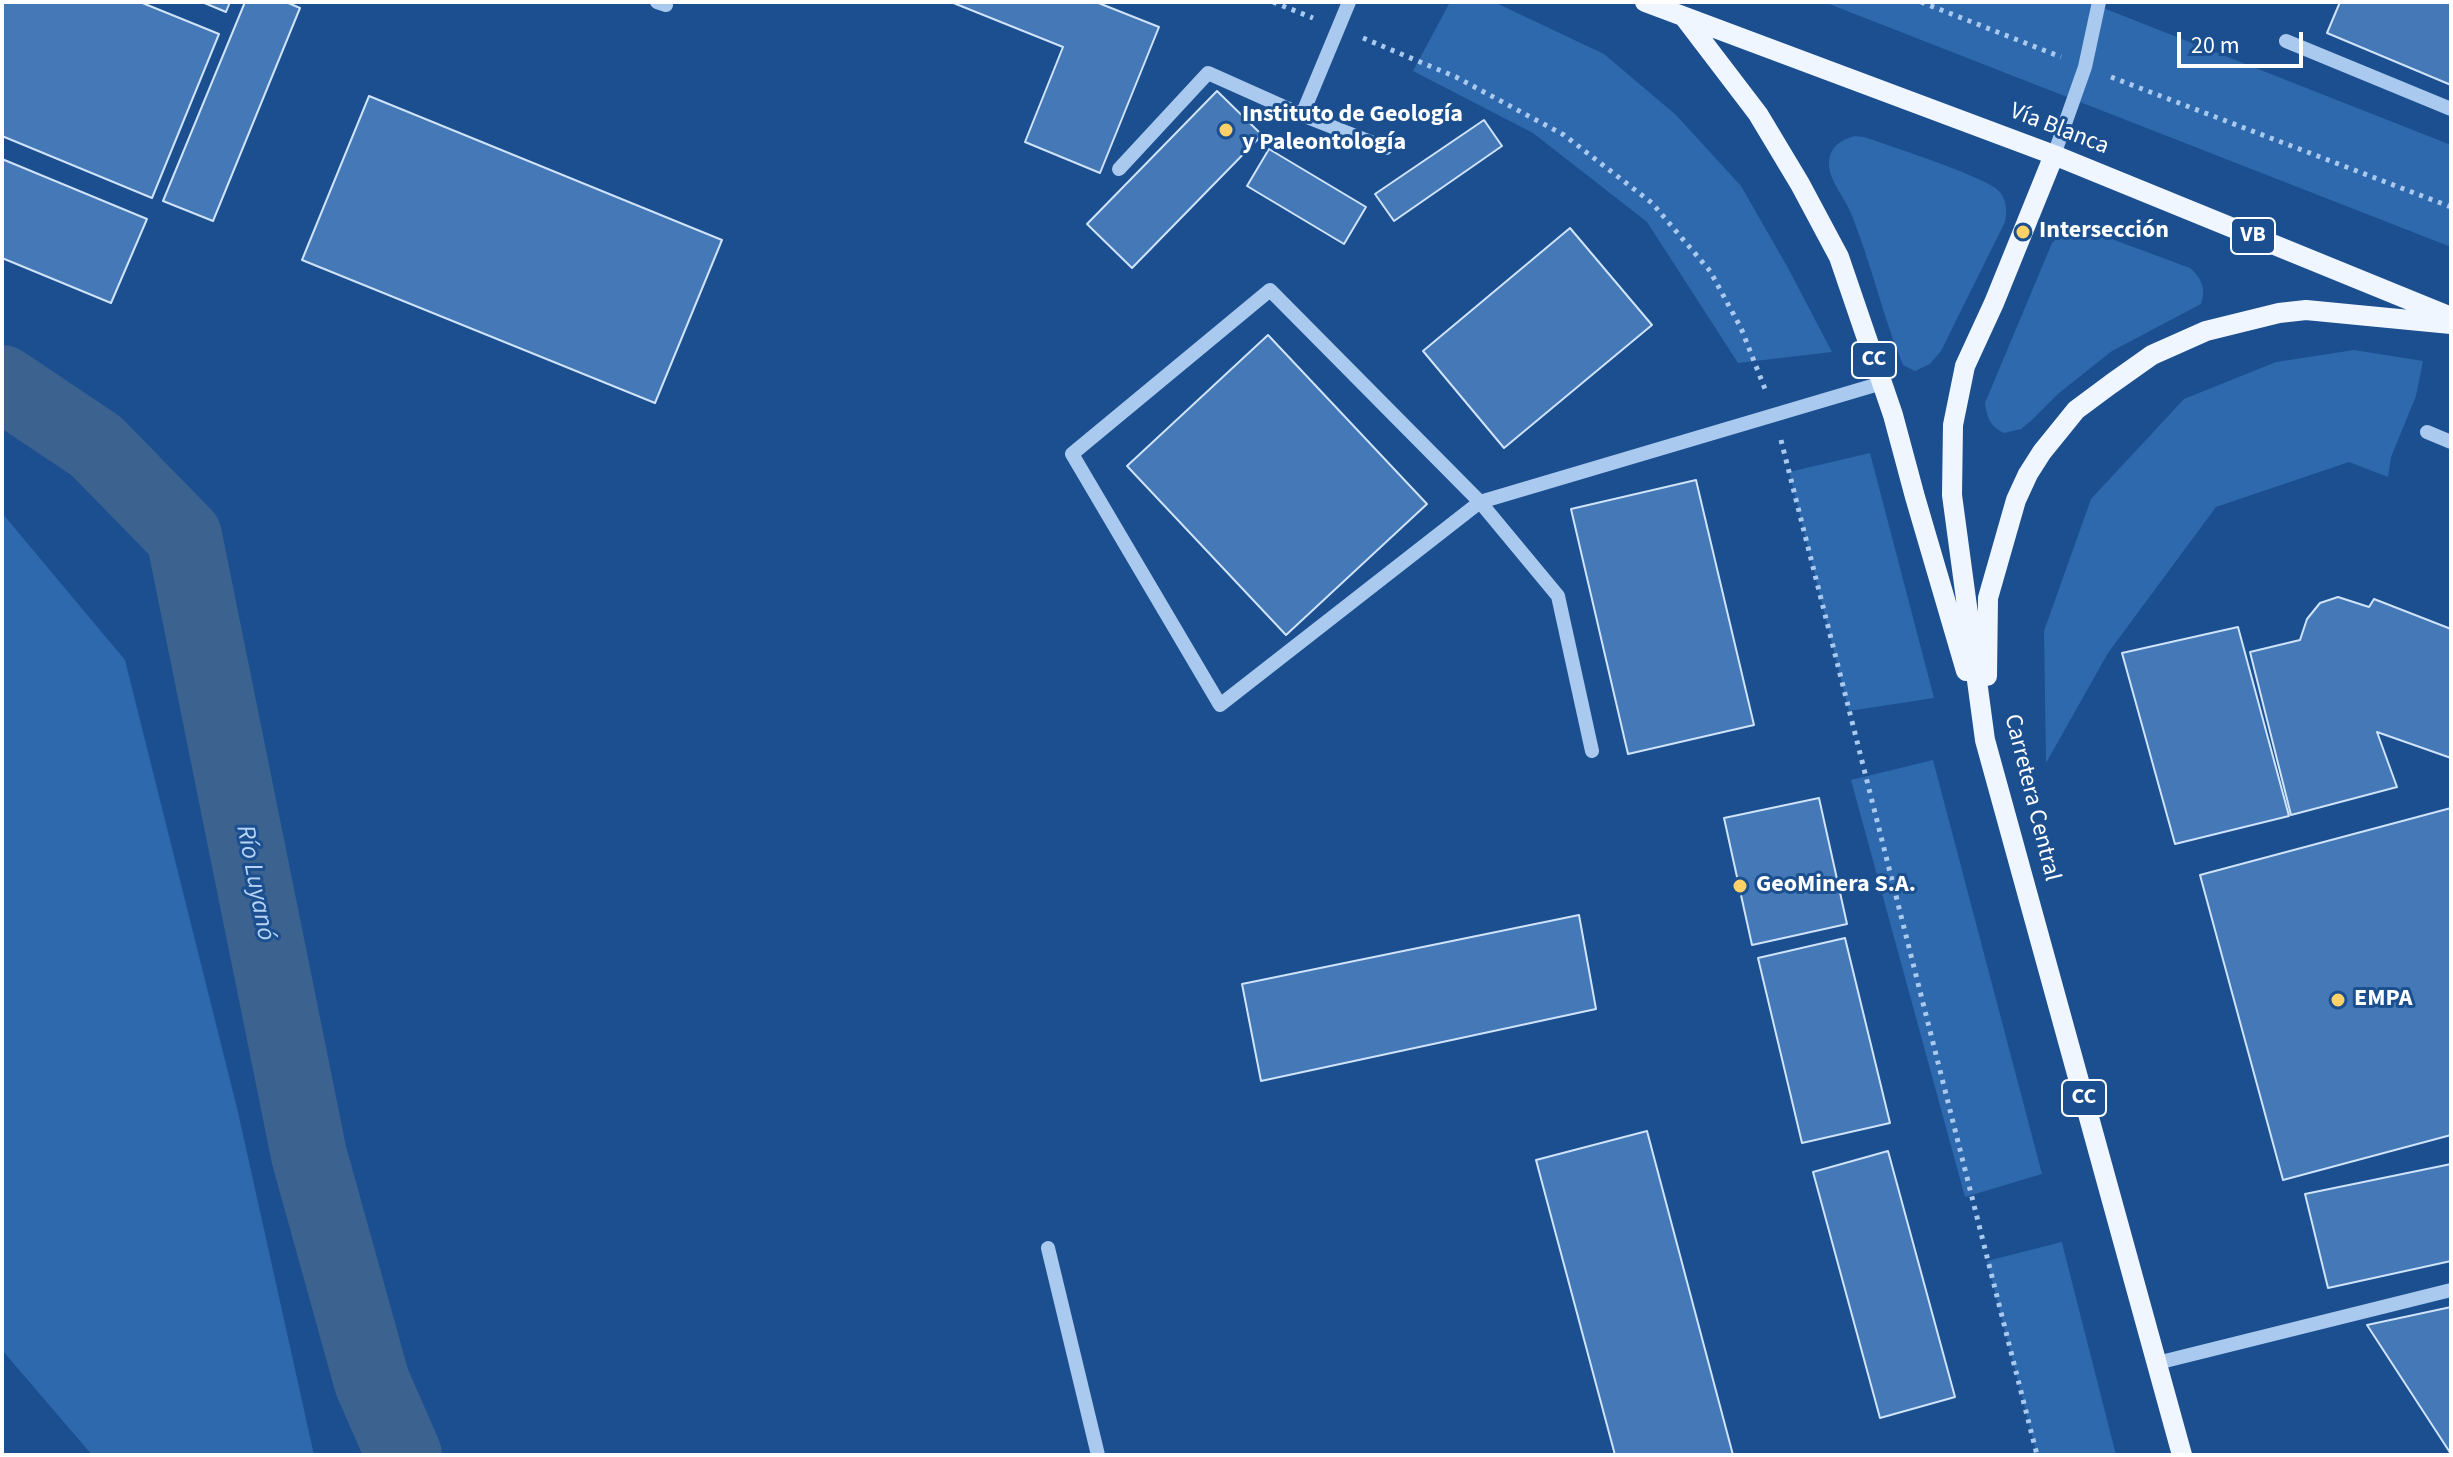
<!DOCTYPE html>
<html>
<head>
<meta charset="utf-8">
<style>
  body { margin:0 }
  #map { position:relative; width:2453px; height:1457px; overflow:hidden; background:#1b4f8f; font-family:"Source Sans 3",sans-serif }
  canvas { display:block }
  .frame { position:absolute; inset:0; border:4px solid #fff; pointer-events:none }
  .scale { position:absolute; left:2177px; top:32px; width:126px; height:36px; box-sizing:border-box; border:4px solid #fff; border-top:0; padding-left:10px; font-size:24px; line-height:28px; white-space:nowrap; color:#fff; -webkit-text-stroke:6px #1b4f8f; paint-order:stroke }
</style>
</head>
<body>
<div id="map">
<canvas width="2453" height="1457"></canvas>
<div class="frame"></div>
<div class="scale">20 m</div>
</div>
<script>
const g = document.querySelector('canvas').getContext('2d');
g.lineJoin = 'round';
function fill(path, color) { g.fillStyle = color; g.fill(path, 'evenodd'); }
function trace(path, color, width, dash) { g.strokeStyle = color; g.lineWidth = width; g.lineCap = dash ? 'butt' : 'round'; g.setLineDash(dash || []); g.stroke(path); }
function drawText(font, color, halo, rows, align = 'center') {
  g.font = font + ' "Source Sans 3",sans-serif'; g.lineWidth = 6; g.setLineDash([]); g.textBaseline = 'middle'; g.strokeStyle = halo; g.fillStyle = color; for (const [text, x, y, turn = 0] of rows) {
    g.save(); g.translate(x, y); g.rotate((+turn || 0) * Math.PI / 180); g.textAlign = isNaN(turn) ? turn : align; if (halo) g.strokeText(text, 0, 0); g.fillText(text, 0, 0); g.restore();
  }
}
fill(new Path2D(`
  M1450,2H1494L1604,54L1676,115L1741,186L1788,268L1832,352L1738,363L1647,222L1533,133L1413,71Z
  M1824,2H2088L2451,145V247Z
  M1855,136L1864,137C1887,145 1990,178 2000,192C2007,201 2007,212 2005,222L1941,351L1930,364L1915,371L1903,365C1882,315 1871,261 1850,211C1844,197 1830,181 1829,166C1828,148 1840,140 1855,136Z
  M2074,228H2082L2190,268C2202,278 2206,289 2201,304L2112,351L2059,393L2032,420L2021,429L2004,433C1990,426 1987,418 1985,403L2052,243L2065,230Z
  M2354,350L2423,361L2416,396L2391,457L2388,477L2349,462L2216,507L2108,653L2046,763L2044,631L2091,499L2184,399L2276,362Z
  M1870,453L1934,698L1849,711L1789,472Z
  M2,513L125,660L238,1112L314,1455H92L2,1350Z
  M1933,760L2042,1174L1965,1197L1851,780Z
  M2062,1242V1243L2116,1455H2037L1987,1261Z`), '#2e69ad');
trace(new Path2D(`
  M2,383L96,446L184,536L309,1155L372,1382L404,1455`), '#3c6290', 76);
const building = new Path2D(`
  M2,2H140L219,34L152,198L2,136Z
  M202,2H230L226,12Z
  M245,2H286L300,8L213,221L163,201Z
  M951,2H1096L1159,27L1100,173L1025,142L1063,47Z
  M2340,2H2451V85L2327,33Z
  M1217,91L1262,135L1132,268L1087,224Z
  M369,96L722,240L655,403L302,260Z
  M1484,120L1502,146L1394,221L1375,194Z
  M1269,149L1366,207L1344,244L1247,186Z
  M2,159L147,219L111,303L2,258Z
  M1570,228L1652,325L1504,448L1423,351Z
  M1268,335L1427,504L1286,635L1127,466Z
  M1696,480L1754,725L1628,754L1571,509Z
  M2338,597L2369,607L2374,599L2451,629V758L2377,732L2397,787L2291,815L2250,652L2300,640L2307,619L2320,603Z
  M2238,627L2289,816L2175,844L2122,653Z
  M1819,798L1847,924L1752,945L1724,818Z
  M2451,808V1135L2283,1180L2200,875Z
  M1579,915L1596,1009L1261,1081L1242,984Z
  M1845,938L1890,1123L1802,1143L1758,958Z
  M1647,1131L1733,1455H1615L1536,1160Z
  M1888,1151L1955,1397L1880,1418L1813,1172Z
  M2451,1164V1261L2328,1288L2305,1194Z
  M2451,1307V1454L2367,1325Z`);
fill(building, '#4478b7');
trace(building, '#cfe3fa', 2);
trace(new Path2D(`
  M1273,2L1313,18
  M1921,2L2061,57
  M1363,38L1456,77L1564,135L1652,203L1710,271L1741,328L1765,389
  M2111,77L2451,207
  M1781,440L2037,1455`), '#a9c9ee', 5, [4, 6]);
trace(new Path2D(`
  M657,2L666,5
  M2286,41L2451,109
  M1302,115L1349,2
  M2054,155L2085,67L2099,2
  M1119,169L1208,73L1302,115L1386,148
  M2427,432L2451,442
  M1592,751L1558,596L1480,502L1270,290L1072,454L1220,705L1480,502L1882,383
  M1048,1248L1098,1455
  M2157,1363L2451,1290`), '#a9c9ee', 14);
trace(new Path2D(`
  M1645,2L2054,155L2451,317
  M1684,17L1758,114L1800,184L1839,257L1893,415L1915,497L1966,671
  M2054,155L1994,303L1965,366L1953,425L1952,495L1985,740L2182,1455
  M1987,676L1988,598L2016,500L2028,474L2042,452L2076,410L2111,384L2152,355L2206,331L2279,313L2306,310L2451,324`), '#f0f6ff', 20);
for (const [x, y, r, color] of [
  [1226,130,8,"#ffd166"],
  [2023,232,8,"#ffd166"],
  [1740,886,8,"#ffd166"],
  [2338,1000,8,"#ffd166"]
]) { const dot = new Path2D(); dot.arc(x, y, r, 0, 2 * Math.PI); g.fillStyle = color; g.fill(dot); trace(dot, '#1b4f8f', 3); }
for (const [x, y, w] of [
  [2253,236,44],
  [1874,360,44],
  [2084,1098,44]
]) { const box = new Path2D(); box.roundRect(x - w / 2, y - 18, w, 36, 6); g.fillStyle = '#1b4f8f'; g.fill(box); trace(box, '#fff', 2); }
drawText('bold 22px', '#fff', null, [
  ["VB",2253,236],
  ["CC",1874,360],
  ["CC",2084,1098]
]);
drawText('bold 24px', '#fff', '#1b4f8f', [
  ["Instituto de Geología",1242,116],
  ["y Paleontología",1242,144],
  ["Intersección",2039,232],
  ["GeoMinera S.A.",1756,886],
  ["EMPA",2354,1000]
], 'left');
drawText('24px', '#fff', '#1b4f8f', [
  ["Vía Blanca",2059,130,21],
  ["Carretera Central",2031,798,76]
]);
drawText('italic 26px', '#b5d3f5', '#1b4f8f', [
  ["Río Luyanó",254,883,79]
]);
</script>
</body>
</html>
